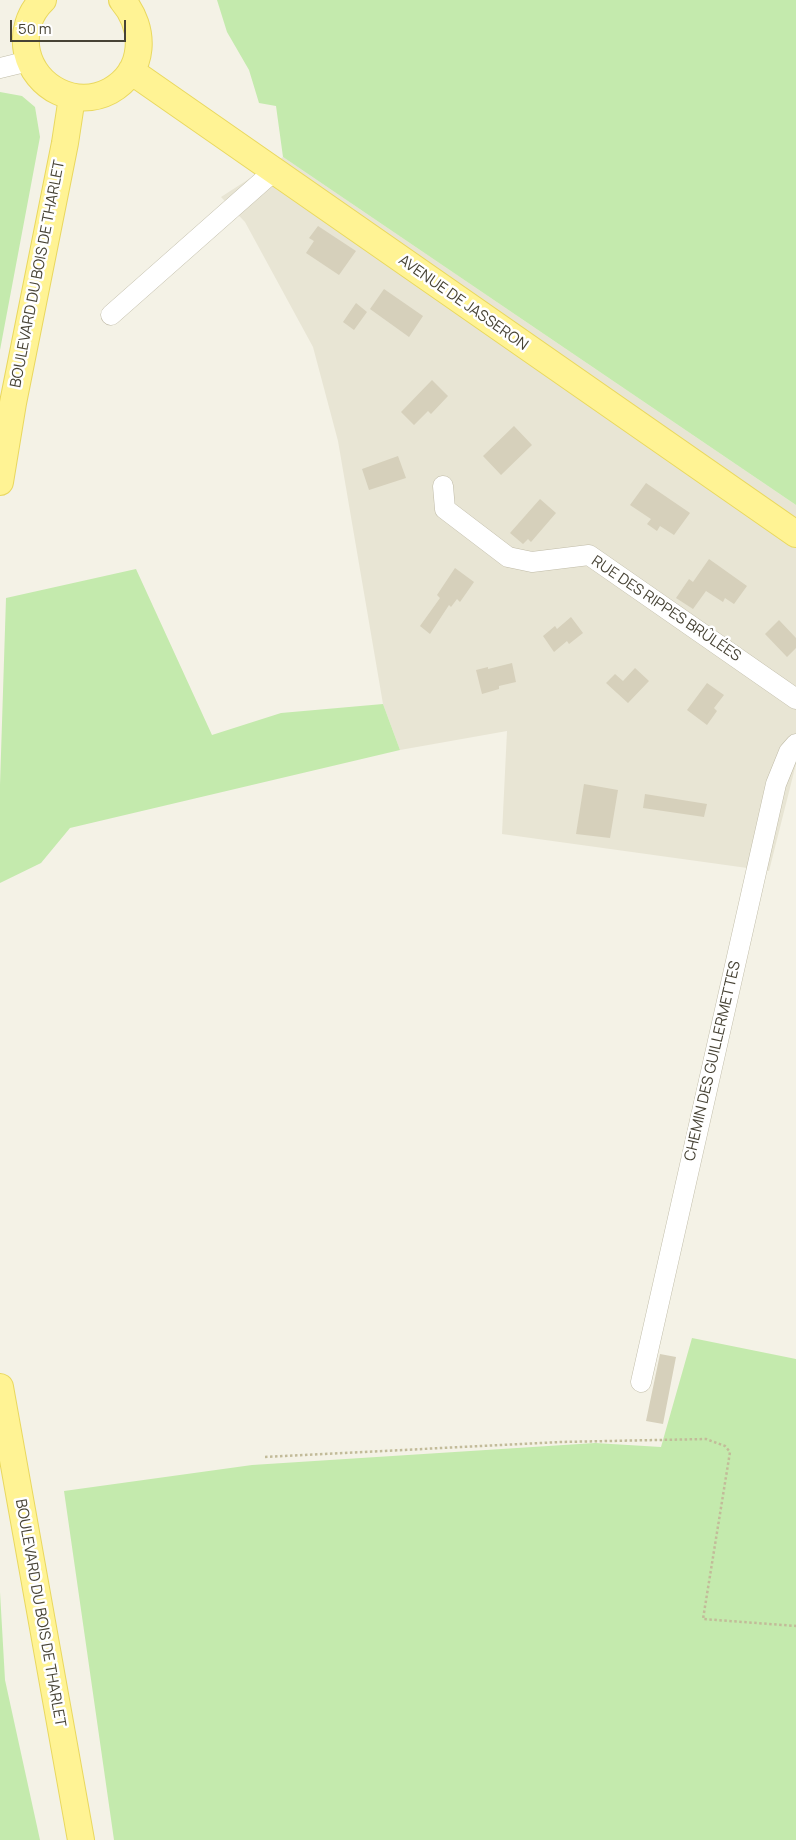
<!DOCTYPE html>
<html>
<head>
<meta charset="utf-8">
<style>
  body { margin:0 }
  #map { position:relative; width:796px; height:1840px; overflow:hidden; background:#f4f2e6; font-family:Manrope,sans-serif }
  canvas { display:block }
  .scale { position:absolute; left:10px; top:20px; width:116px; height:22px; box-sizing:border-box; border:2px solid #474335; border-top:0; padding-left:6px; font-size:15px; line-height:18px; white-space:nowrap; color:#474335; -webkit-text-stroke:4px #fff; paint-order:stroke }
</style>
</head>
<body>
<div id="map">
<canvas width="796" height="1840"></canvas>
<div class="scale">50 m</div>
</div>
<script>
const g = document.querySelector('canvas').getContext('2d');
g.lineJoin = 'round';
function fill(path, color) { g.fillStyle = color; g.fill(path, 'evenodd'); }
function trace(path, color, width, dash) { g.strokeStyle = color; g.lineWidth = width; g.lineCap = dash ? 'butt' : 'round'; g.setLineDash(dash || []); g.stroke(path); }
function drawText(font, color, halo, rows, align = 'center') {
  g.font = font + ' Manrope,sans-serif'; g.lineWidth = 5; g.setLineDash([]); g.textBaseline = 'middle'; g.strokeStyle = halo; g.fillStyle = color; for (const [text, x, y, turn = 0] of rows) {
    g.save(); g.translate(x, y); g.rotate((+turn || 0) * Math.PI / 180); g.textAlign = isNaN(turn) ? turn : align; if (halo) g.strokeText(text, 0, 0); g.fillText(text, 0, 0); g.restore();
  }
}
fill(new Path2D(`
  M283,157L796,505V764L769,871L502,834L507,731L400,750L383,704L338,441L313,347L245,222L221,197Z`), '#e8e5d4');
fill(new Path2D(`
  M217,0H796V505L283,157L276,106L259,103L249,70L227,32Z
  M0,92L22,96L35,107L40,137L0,350Z
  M136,569L212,735L281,713L383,704L400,750L70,828L41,863L0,883V785L6,598Z
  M692,1338L796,1359V1840H114L64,1491L252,1465L595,1443L661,1447Z
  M0,1592L5,1680L40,1840H0Z`), '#c4eaad');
fill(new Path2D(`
  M318,226L356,251L339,275L306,253L314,241L309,238Z
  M384,289L423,316L409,337L370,309Z
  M356,303L367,312L354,330L343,322Z
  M432,380L448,396L431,414L428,411L414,425L401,412Z
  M514,426L532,445L501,475L483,456Z
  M398,456L406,478L369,490L362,469Z
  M646,483L690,513L674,535L660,526L657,531L647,524L651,519L630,505Z
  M540,499L556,513L531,542L528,539L523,544L510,533Z
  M709,559L747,586L734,604L725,598L723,602L706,591L693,609L676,598L689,579L693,582Z
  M455,568L474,582L460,602L457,599L451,607L449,605L430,634L420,626L440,598L437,595Z
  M571,617L583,633L569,644L567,641L554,652L543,636L555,626L557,629Z
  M779,620L796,638V648L787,657L765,634Z
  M512,663L516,682L499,686V689L482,694L476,670L488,667V669Z
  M635,668L649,681L628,703L606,683L615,674L623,681Z
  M707,683L724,695L714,708L717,711L707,725L687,710Z
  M584,784L618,790L610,838L576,834Z
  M645,794L707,804L704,817L643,808Z
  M660,1354L676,1357L663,1424L646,1421Z`), '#d6d0bb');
const minor = new Path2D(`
  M0,68L29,61
  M111,315L274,171
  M443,486L445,509L508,557L532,562L589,555L796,699
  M641,1382L776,784L789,752L796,744`);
const major = new Path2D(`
  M43,0C29,13 23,33 27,52C35,88 76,109 110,91C146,71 146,28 122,0
  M131,71L796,534
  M0,482L13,403L65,143L72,97
  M0,1387L81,1840`);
trace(minor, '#c0bca8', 21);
trace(major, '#e9d85f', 28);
trace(new Path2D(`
  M265,1457L560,1442L706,1439L725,1446L730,1452L703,1619L796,1626`), '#c2bb99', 2.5, [2.5, 2.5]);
trace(minor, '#fff', 20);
trace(major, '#fff394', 26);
drawText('15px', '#474335', '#fff', [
  ["BOULEVARD DU BOIS DE THARLET",38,274,-79],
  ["AVENUE DE JASSERON",463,303,35],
  ["RUE DES RIPPES BRÛLÉES",666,609,34],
  ["CHEMIN DES GUILLERMETTES",713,1061,-77],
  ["BOULEVARD DU BOIS DE THARLET",40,1613,80]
]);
</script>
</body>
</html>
